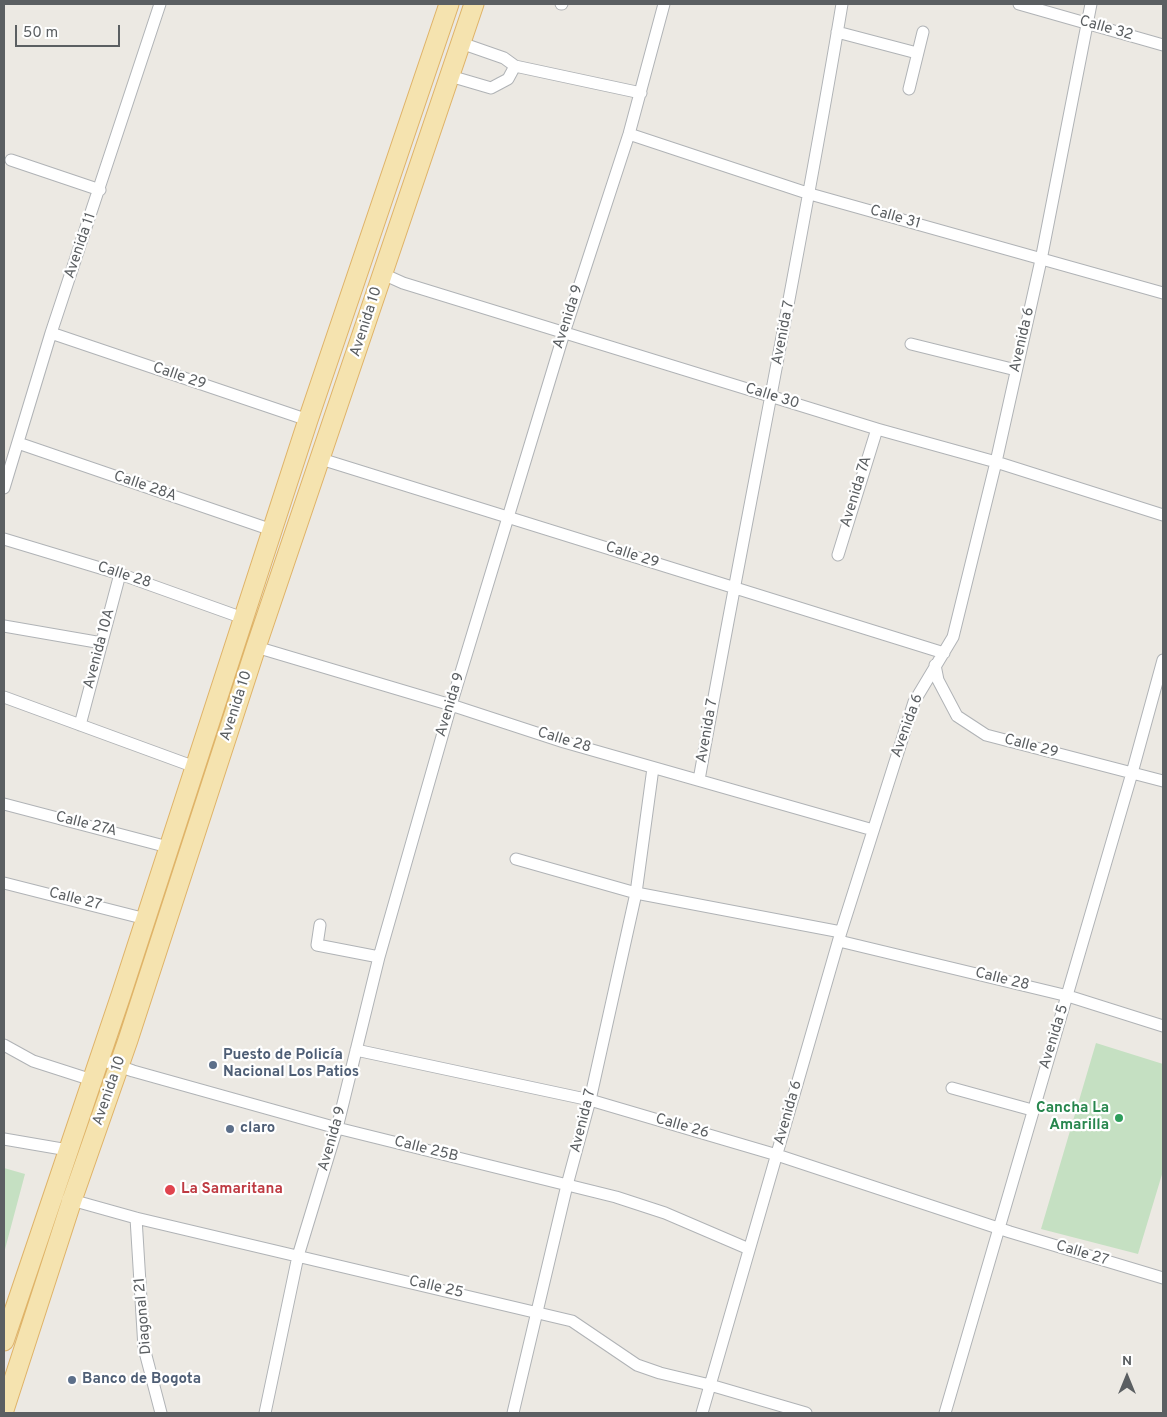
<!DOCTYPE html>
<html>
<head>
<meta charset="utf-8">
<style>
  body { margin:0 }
  #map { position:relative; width:1167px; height:1417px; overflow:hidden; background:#ece9e3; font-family:Overpass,sans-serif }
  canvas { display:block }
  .frame { position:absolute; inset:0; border:5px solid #5b5f62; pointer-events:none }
  .north { position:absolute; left:1102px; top:1352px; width:50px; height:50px; -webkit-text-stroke:4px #fff; paint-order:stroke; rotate:0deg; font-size:14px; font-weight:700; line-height:20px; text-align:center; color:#5b5f62 }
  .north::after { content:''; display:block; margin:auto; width:18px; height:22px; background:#5b5f62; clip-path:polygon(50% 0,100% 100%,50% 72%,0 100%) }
  .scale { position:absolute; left:15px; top:25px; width:105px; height:22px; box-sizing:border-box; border:2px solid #5b5f62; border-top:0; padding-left:6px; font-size:15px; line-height:18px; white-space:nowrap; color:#5b5f62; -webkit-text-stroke:4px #fff; paint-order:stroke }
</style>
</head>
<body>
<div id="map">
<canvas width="1167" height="1417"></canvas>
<div class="frame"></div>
<div class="north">N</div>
<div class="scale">50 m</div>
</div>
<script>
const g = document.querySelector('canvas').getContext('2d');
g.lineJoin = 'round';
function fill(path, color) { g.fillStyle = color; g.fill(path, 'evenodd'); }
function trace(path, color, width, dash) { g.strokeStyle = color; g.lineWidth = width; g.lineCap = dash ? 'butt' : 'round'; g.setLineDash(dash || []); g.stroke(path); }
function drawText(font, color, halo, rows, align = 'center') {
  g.font = font + ' Overpass,sans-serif'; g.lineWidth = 4.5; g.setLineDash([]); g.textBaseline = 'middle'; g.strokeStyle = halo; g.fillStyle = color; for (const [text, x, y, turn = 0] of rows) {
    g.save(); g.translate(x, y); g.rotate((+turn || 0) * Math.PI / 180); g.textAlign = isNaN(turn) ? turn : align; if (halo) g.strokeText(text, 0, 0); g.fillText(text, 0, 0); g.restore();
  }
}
fill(new Path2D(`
  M1096,1043L1163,1064V1171L1138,1254L1041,1229Z
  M4,1168L25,1174L4,1253Z`), '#c5e0c2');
const street = new Path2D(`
  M561,4H562
  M1019,4L1163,45
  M837,32L917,53
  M461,43L504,58L515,66L641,93
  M450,76L491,88L508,79L515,66
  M909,89L923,32
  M629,134L810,194L1163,293
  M11,160L100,190
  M383,274L403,283L877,429L996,462L1163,515
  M51,333L308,420
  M911,344L1016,370
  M18,443L272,530
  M321,459L944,653
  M4,488L51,333L160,4
  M4,539L120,574L243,618
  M838,555L877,429
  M4,626L102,643
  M256,647L451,705L564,742L873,830
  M935,665L938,680L957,716L986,735L1163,781
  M4,697L195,767
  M80,725L120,574
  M699,780C745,521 799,263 842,4
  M4,804L168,847
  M516,859L636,893L841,932
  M4,883L146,919
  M320,925L317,945L379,957
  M839,941L1068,996L1163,1026
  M4,1045L33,1061L92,1080
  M356,1050L590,1100L777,1155L1010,1232L1163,1278
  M99,1059L133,1071L337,1128L616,1197L665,1213L749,1249
  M952,1088L1032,1110
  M4,1139L68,1150
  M68,1199L136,1218L572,1321L637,1365L660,1373L710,1385L806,1413
  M136,1218L144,1348L161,1413
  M265,1413L298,1256L337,1128L379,957L451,705L564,333L629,134L664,4
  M513,1413L567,1185L590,1100L636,893L653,768
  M702,1413L841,932L914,702L953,637L996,462L1041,260L1091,4
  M945,1413L1132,773L1163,660`);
const primary = new Path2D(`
  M4,1341L121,995L308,420L449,4
  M4,1410L72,1200L128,1040L256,647L474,4`);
trace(street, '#b0b3b6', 13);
trace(primary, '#dfb368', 21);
trace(street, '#fff', 11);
trace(primary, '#f5e3af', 19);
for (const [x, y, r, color] of [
  [213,1065,5,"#5c6f8a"],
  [1119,1118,5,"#2e9e5b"],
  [230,1129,5,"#5c6f8a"],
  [170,1190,6,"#e0444e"],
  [72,1380,5,"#5c6f8a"]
]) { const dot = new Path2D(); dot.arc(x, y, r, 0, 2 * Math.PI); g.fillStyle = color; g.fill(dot); trace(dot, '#fff', 2); }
drawText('15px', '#5b5f62', '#fff', [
  ["Calle 32",1106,29,16],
  ["Calle 31",895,218,16],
  ["Avenida 11",81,246,-71],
  ["Avenida 9",569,317,-72],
  ["Avenida 10",367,322,-72],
  ["Avenida 7",784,333,-79],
  ["Avenida 6",1023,340,-77],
  ["Calle 29",179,377,19],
  ["Calle 30",772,397,17],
  ["Calle 28A",145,487,19],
  ["Avenida 7A",857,492,-73],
  ["Calle 29",632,556,18],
  ["Calle 28",124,576,18],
  ["Avenida 10A",100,649,-75],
  ["Avenida 9",451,705,-73],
  ["Avenida 10",237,706,-72],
  ["Avenida 6",908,726,-70],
  ["Avenida 7",708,731,-80],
  ["Calle 28",564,741,17],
  ["Calle 29",1031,747,15],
  ["Calle 27A",86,825,14],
  ["Calle 27",75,900,14],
  ["Calle 28",1002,980,14],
  ["Avenida 5",1055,1037,-73],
  ["Avenida 10",110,1091,-71],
  ["Avenida 6",789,1113,-74],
  ["Avenida 7",584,1121,-76],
  ["Calle 26",682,1127,16],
  ["Avenida 9",333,1139,-74],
  ["Calle 25B",426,1150,14],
  ["Calle 27",1082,1254,17],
  ["Calle 25",436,1288,13],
  ["Diagonal 21",144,1316,-95]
]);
drawText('bold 15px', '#4e5e75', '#fff', [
  ["Puesto de Policía",223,1056],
  ["Nacional Los Patios",223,1073],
  ["claro",240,1129],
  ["Banco de Bogota",82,1380]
], 'left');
drawText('bold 15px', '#27864d', '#fff', [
  ["Cancha La",1109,1109],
  ["Amarilla",1109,1126]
], 'right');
drawText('bold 15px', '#be3a42', '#fff', [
  ["La Samaritana",181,1190]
], 'left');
</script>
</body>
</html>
